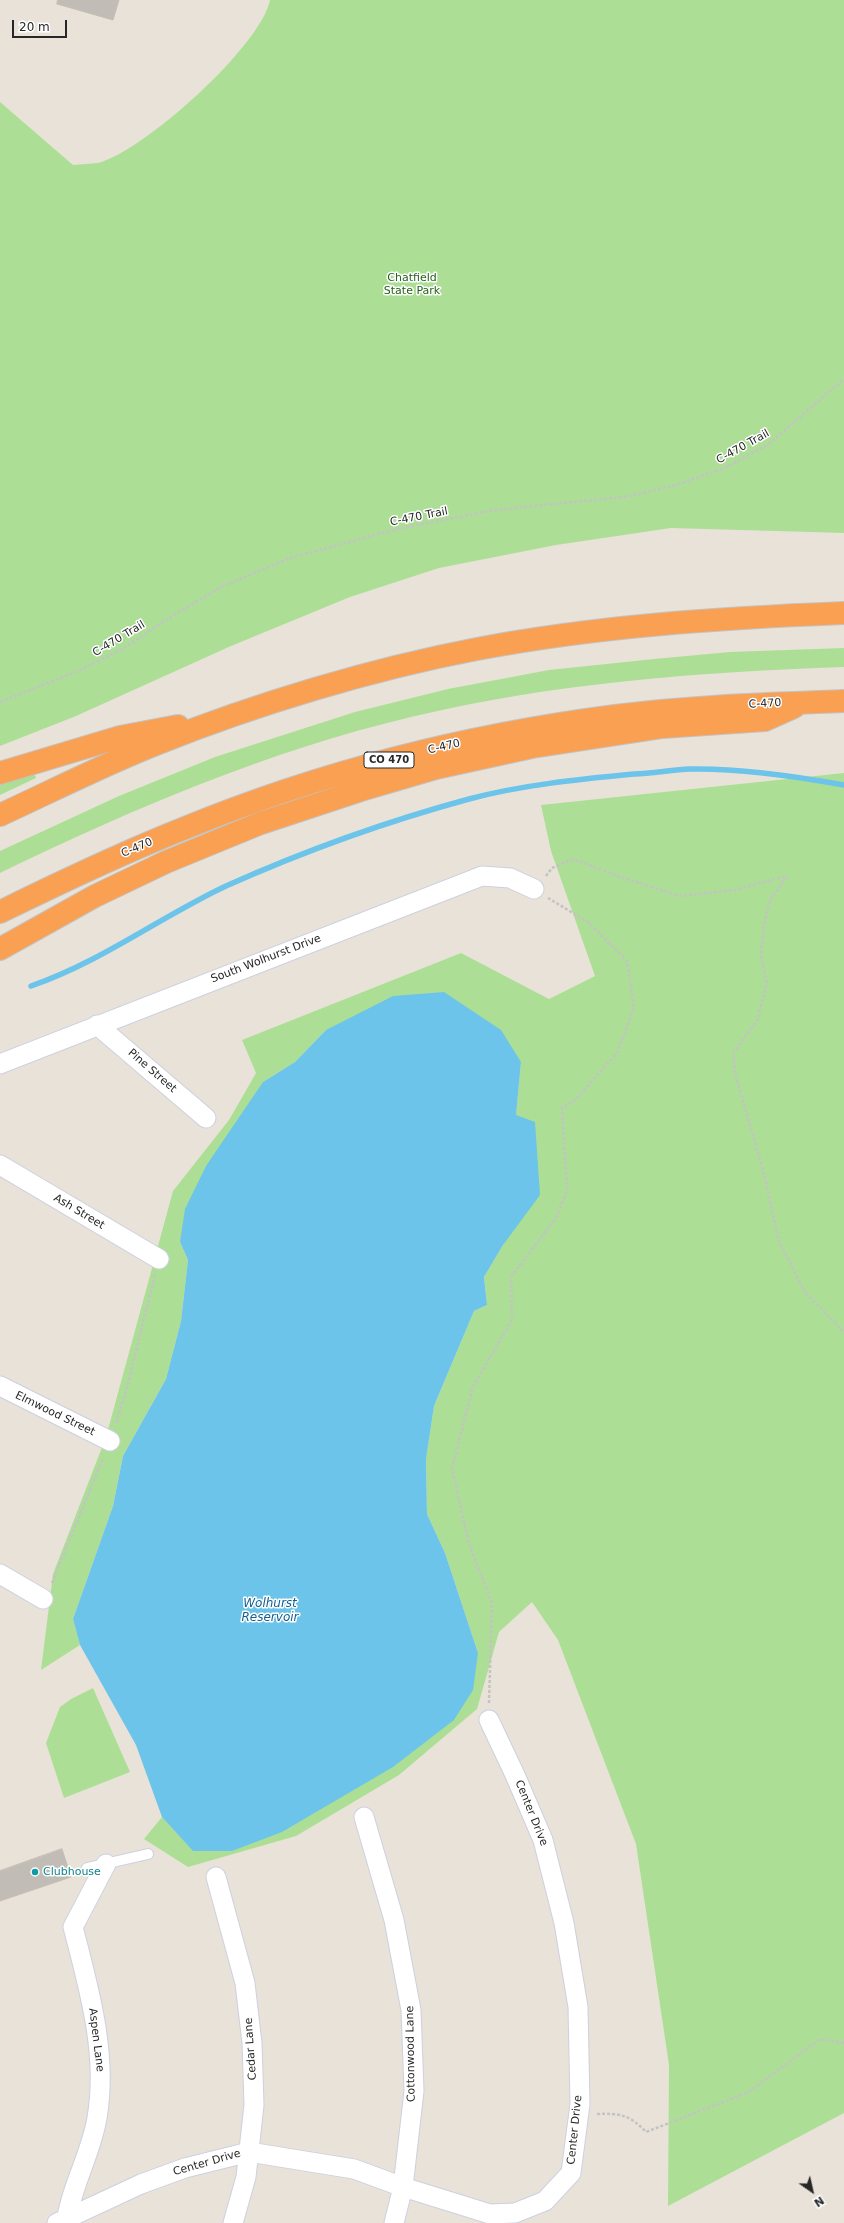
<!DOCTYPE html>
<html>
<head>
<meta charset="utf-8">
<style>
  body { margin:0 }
  #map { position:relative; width:844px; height:2223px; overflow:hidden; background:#e9e2d8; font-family:"DejaVu Sans",sans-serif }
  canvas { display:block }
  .north { position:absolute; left:792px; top:2171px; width:40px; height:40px; -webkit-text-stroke:3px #fff; paint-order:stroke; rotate:146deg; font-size:11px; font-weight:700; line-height:16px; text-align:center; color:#272727 }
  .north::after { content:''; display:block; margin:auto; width:14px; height:18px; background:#272727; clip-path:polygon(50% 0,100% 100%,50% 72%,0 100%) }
  .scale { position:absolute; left:12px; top:20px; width:55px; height:18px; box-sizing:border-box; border:2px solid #272727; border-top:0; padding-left:5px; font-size:12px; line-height:14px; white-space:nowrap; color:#272727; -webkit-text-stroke:3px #fff; paint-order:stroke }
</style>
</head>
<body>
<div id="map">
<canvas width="844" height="2223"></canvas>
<div class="north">N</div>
<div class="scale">20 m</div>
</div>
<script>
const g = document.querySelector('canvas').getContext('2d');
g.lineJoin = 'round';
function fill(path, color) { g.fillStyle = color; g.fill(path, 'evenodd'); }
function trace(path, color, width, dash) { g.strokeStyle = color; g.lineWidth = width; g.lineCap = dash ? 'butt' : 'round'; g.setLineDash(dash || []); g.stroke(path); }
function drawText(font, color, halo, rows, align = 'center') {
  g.font = font + ' "DejaVu Sans",sans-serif'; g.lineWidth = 3; g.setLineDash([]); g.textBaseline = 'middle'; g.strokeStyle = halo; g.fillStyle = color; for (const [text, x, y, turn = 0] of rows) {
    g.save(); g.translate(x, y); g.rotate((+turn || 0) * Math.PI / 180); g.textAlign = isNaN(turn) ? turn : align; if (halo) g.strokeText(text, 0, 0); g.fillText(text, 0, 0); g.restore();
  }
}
fill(new Path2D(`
  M270,0H844V533L671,528L556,545L439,568L350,597L231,646L76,716L0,746V102L73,165C81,164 90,164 98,163C143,152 261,46 270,0Z
  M844,648V667C699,672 553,683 411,717C268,751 132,809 0,873V851L119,796L215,757L355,712L448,689L549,670L654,659L730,652Z
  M34,773L36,778L0,795V784Z
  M844,773V2113L668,2206L669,2065L636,1844L558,1640L532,1602L499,1632L477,1709L399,1775L296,1836L188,1867L144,1839L162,1817L194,1851L478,1653L445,1553L427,1514L426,1458L434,1406L474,1311L487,1305L484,1277L503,1245L521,1062L326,1030L295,1062L263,1082L180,1242L188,1260L181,1321L166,1379L123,1456L113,1506L73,1619L80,1645L41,1670L53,1574L106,1437L173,1191L229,1120L256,1073L242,1040L461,953L549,999L595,976L551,851L541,805Z
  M93,1688L130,1772L64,1798L46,1743L60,1707L71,1699Z`), '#acdf95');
fill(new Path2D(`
  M444,992L501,1030L521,1062L516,1115L535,1122L540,1195L503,1245L484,1277L487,1305L474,1311L434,1406L426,1459L427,1514L445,1553L478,1653L473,1690L454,1720L393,1767L282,1832L232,1851H193L162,1817L136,1745L80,1645L73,1619L113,1506L123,1456L166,1379L181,1321L188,1260L180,1242L185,1209L206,1166L263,1082L295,1062L326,1030L393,996Z`), '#6cc4ea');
trace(new Path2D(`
  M31,986C101,962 160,917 226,886C302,852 388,821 469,799C521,785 581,779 634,774C653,773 672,770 690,769C741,768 794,776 844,785`), '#6cc4ea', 5.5);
const building = new Path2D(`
  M58,0H119L113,20L57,4Z
  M62,1849L71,1877L0,1901V1871Z`);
fill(building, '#c1bcb5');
trace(building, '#c4beb2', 1);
const lane = new Path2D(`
  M87,1868L148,1854`);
const street = new Path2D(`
  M97,1025L206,1118
  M0,1064L482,876L510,878L534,889
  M0,1165L159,1259
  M0,1386L110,1441
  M0,1574L43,1599
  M364,1817L394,1920L411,2010L414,2091L403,2187L394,2223
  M216,1877L245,1983L252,2043L254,2105L246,2177L233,2223
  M57,2223L141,2184L185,2168L249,2152L354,2169L403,2187L490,2214L515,2213L545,2201L571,2173L580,2104L578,2007L564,1923L543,1840L515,1775L489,1720
  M66,2223C71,2187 91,2154 97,2118C108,2054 89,1989 73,1927L106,1864`);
const highway = new Path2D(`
  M0,773L120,737L178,726
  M0,815C52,791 103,765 156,744C256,704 372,669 477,649C598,626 721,618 844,613
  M0,912C61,882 122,853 185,828C322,772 468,735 615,716C691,706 768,704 844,701
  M0,949L95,896L166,862L261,823L361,790L436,768L532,747L663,727L765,720L794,707`);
trace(lane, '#cdd0e0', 12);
trace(street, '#cdd0e0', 21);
trace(highway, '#c3c3c3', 24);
trace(new Path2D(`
  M0,702L78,671L124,648L169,618L223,586L290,558L393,530L494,510L625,497L676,485L727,467L770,443L844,379
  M546,876L552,868L573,859L621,877L679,896L735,890L787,876
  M787,877L770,900L764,925L761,956L767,983L757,1021L733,1053L736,1077L764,1174L779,1241L805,1292L844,1332
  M116,1423L126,1391L155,1275
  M52,1583L103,1458
  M489,1703L492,1603L469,1544L452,1468L473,1386L512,1320L511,1277L556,1218L567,1190L562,1108L575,1100L618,1052L634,1007L627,961L588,922L548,898
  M597,2114C620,2113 630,2115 646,2132L749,2092L820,2039L844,2043`), '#c3c3c3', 2.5, [3, 2]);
trace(lane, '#fff', 10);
trace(street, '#fff', 19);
trace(highway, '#f9a053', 22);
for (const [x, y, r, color] of [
  [35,1872,4,"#0f9aa8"]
]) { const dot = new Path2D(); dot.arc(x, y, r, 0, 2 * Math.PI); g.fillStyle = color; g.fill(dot); trace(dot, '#fff', 1.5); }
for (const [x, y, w] of [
  [389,760,50]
]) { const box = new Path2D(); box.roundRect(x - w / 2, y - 8, w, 16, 3); g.fillStyle = '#fff'; g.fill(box); trace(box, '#272727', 1); }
drawText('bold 10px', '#272727', null, [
  ["CO 470",389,760]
]);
drawText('11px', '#26601a', '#fff', [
  ["Chatfield",412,278],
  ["State Park",412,291]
]);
drawText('11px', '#272727', '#fff', [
  ["C-470 Trail",743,447,-29],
  ["C-470 Trail",419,517,-11],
  ["C-470 Trail",119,639,-31],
  ["C-470",765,704,-3],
  ["C-470",444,747,-13],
  ["C-470",137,848,-23],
  ["South Wolhurst Drive",266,959,-21],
  ["Pine Street",152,1071,41],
  ["Ash Street",79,1212,31],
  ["Elmwood Street",55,1414,26],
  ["Center Drive",531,1813,68],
  ["Aspen Lane",96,2040,83],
  ["Cedar Lane",251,2049,-94],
  ["Cottonwood Lane",411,2054,-91],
  ["Center Drive",575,2130,-84],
  ["Center Drive",207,2163,-16]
]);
drawText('11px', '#0d838f', '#fff', [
  ["Clubhouse",43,1872]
], 'left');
drawText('italic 12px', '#106091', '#fff', [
  ["Wolhurst",270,1604],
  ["Reservoir",270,1618]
]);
</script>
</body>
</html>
